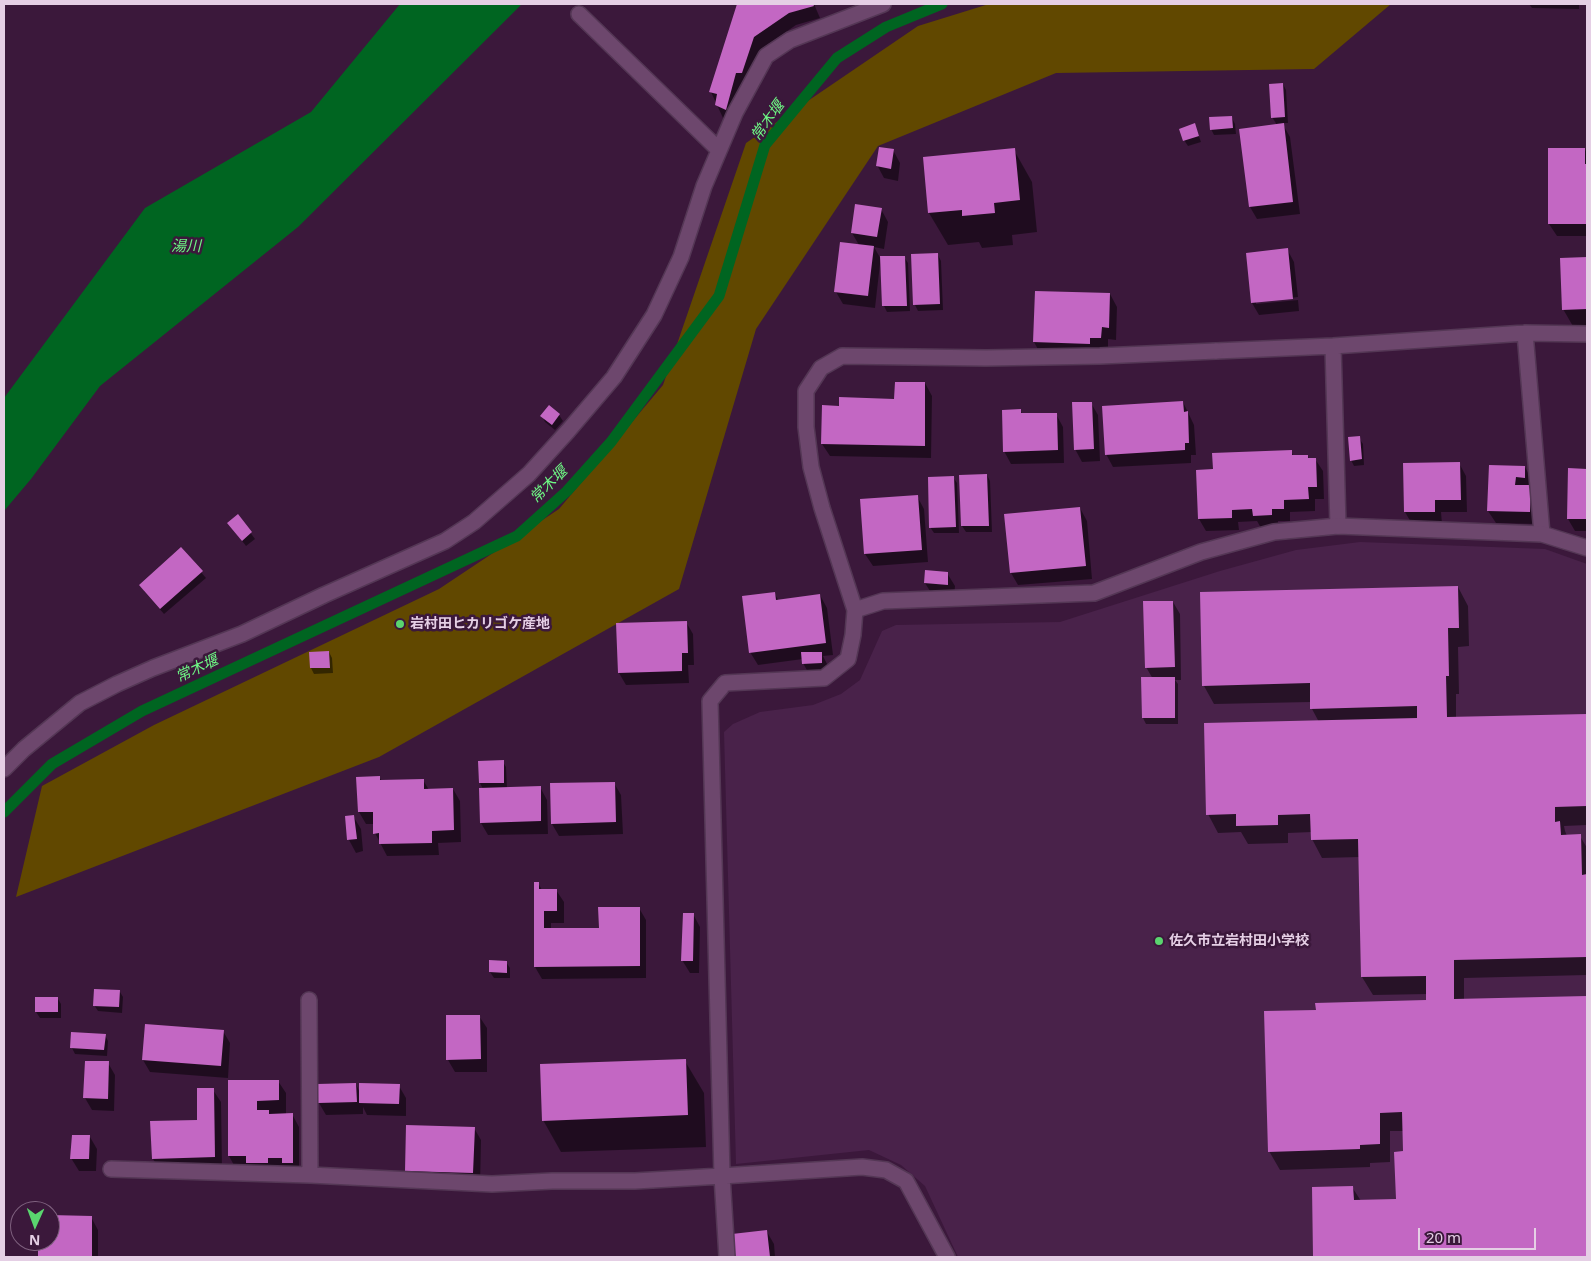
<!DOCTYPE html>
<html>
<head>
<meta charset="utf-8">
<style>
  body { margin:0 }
  #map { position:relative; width:1591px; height:1261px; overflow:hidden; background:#3b183b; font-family:"Noto Sans",sans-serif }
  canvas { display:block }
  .frame { position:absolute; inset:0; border:5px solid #e5cfe5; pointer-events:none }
  .north { position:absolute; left:10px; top:1201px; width:50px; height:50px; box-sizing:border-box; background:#3b183b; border:1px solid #7f617f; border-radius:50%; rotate:182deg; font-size:14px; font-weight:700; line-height:20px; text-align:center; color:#e5cfe5 }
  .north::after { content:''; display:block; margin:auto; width:18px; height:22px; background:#5ad56f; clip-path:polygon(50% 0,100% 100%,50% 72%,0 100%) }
  .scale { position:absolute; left:1418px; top:1228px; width:118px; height:22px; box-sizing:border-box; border:2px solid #e5cfe5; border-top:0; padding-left:6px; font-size:15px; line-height:18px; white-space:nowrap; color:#e5cfe5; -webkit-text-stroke:4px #3b183b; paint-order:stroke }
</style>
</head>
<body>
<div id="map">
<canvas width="1591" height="1261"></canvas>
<div class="frame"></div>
<div class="north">N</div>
<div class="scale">20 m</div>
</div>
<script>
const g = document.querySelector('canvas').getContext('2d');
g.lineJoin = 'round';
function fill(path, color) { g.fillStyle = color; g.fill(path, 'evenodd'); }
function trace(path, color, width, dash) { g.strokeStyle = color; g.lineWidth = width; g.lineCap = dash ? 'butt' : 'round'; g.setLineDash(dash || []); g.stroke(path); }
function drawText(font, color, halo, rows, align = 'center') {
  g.font = font + ' "Noto Sans","Noto Sans JP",sans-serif'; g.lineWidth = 5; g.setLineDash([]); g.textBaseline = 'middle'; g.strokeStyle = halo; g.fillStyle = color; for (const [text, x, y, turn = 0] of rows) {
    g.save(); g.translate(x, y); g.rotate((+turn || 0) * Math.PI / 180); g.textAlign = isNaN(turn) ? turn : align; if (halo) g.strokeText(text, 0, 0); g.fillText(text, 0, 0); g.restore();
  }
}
fill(new Path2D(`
  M1360,542L1545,549L1587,564V1257H958L925,1186L901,1165L869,1150L736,1164L724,732L733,724L760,712L813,705L841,694L860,680L882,631L896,625L1060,622L1220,571L1296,550Z`), '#49224a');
fill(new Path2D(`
  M989,4H1391L1314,69L1056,73L878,146L756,329L679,589L379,757L16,897L42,786L154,725L439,589L559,509L663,385L746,143L918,26Z`), '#614800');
fill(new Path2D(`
  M400,4H522L298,227L100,386L31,479L4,511V398L145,208L311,112Z`), '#006521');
fill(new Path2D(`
  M739,4H814L820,18L796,25L761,49L733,122L723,118L711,92Z
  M1529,4H1579V9L1532,8Z
  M1283,84L1286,90L1288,123H1282L1290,137L1300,214L1257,219L1250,207L1277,125L1272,117Z
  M1232,118L1235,124L1236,134L1214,135L1211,129Z
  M1195,125L1201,142L1188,146L1184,140Z
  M1585,149L1587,154V236H1557L1549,224Z
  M893,150L900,163L898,181L884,178L877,165Z
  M1014,150L1032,182L1037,232L1012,235L1013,245L982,248L979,242L948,245L929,213L924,158Z
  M881,209L888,222L884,249L874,247L882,261L904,257L908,263L910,311L887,312L884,306L880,264L875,308L843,304L836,292L859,245L852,233Z
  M1287,249L1294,262L1298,297L1256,302V304L1298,300L1299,311L1259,315L1252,303L1247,254Z
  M938,255L941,261L943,310L918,311L915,305Z
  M1587,259V327L1574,328L1563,309L1561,260Z
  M1036,292L1110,294L1117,307L1116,340L1108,339V350L1041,355L1034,342Z
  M925,383L932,396L931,458L830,456L822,444L841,407L896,400Z
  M1183,402L1194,425L1196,455H1191V463L1113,467L1106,454Z
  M1091,403L1098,415L1100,461L1082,462L1075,449Z
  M549,407L559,415L563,421L555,430L545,422L542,416Z
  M1020,410L1023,415L1056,414L1063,427L1064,463L1011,464L1004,451Z
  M1359,438L1363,444L1364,465L1354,466L1351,460Z
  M1291,451L1294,457L1308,456L1309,459H1315L1323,471L1324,499H1315V511L1290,512V521H1278V527L1261,528L1257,521L1238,522L1239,530L1206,531L1199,519L1214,470Z
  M1459,463L1466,476L1467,512H1441L1442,524H1412L1405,512Z
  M1490,466L1525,467L1532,480L1537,524L1496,523L1488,511Z
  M1587,470V531H1575L1568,519Z
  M987,475L990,481L992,532H966L962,526Z
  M953,477L957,483L959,533H934L930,527Z
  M917,496L924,509L928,562L873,566L865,554Z
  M1080,508L1087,521L1092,579L1018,585L1011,573L1006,515Z
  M238,516L255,539L246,546L229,524Z
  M181,549L206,578L164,614L144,591Z
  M926,572L947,573L955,586L954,597L933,596L925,583Z
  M1458,587L1468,606L1469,646L1458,647L1459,694H1456V718L1587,715V825L1564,826L1565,831L1567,836H1580L1587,848V975L1464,978V1000L1587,997V1257H1315L1313,1188L1352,1187L1361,1201L1397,1200L1405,1153L1404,1131H1390V1162L1370,1163V1167L1280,1170L1269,1151L1317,1011L1428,1001V994L1373,995L1362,977L1360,857L1322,858L1312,839V832L1288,833V843L1248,844L1241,832L1218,833L1208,814L1319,722L1312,709L1311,702L1214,704L1204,686Z
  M774,593L779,601L820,595L827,608L833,655L823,656L828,666V675L810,676L803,663V659L758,665L750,652Z
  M1173,602L1180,614L1181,680H1175L1178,684V724H1146L1143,718L1153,679L1146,667Z
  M686,622L693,634L694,665H688L689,683L626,685L619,673L618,624Z
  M329,652L332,658L333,673L314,674L311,668V653Z
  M479,762H503L506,767L507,788L540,787L547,800L548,834L488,835L481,823L483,789L480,783Z
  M379,777L382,781L423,780L429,790L453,789L460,801L461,842L438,843L439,855L387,856L375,833L374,824H366L359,812Z
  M614,783L621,795L623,834L559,836L552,824Z
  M353,816L361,829L363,851L356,853L349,840L346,817Z
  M538,883L542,890H556L564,902V923H551V929H600L639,908L646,920V978L542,979L535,967Z
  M693,914L700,927L699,973H690L682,960Z
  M506,962L510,968V978H494L490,972Z
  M120,992L123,997L122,1013L98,1011L94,1005Z
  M58,999L61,1004V1018H40L36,1012Z
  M479,1016L487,1028V1072H455L448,1060Z
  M223,1031L230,1043L228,1078L150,1072L143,1060Z
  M105,1035L108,1041L107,1056L75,1054L72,1048Z
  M685,1061L704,1093L706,1147L561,1152L543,1120Z
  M108,1063L115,1075L114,1111L92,1110L85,1098Z
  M229,1081H278L286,1093V1115L292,1114L299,1127V1175L236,1169L229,1156Z
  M356,1084L360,1093L399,1086L406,1098V1116L367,1115L363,1107V1114L326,1115L319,1103Z
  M213,1090L221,1102L222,1169L160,1171L153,1159L199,1121Z
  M474,1128L481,1140L480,1185L413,1183L406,1171Z
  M90,1137L97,1149L96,1171H79L71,1158Z
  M50,1217H91L98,1230V1257H40V1241H50Z
  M767,1232L774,1244L775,1257H736L734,1235Z`), '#0007');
trace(new Path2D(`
  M4,812L52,764L142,711L517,536L567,491L611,442L719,296L765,145L837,58L886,27L942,4`), '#006521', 11);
fill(new Path2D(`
  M737,4H813L814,6L789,13L754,37L742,73H736L726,110L715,105L717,94L709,92Z
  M1283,83L1285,117L1271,118L1269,84Z
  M1232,116L1233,128L1210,130L1209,117Z
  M1195,123L1199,136L1183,141L1179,129Z
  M1284,123L1293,202L1249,207L1239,129Z
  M879,147L894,149L891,169L876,166Z
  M1015,148L1020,200L994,203L995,213L962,216V210L928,213L923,157Z
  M1548,148H1585V164H1587V224H1548Z
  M855,204L882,208L877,237L851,233Z
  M840,242L874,246L868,296L834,292Z
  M1288,248L1293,299L1251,303L1246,253Z
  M938,253L940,304L913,305L911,254Z
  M880,256H905L907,306H882Z
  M1587,257V309L1562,310L1560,258Z
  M1035,291L1110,293L1109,328L1102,327L1101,338H1090V344L1033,342Z
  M895,382H925V446L821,444L822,405L839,406V397L894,399Z
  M1183,401L1184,412L1188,411L1189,443H1185V450L1105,455L1102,406Z
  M1072,402H1092L1094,449L1074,450Z
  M549,405L560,414L552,425L540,416Z
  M1021,409V413H1057L1058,450L1003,452L1002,410Z
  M1360,436L1362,459L1350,461L1348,437Z
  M1292,450V455H1308V458H1316L1317,487H1308L1309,499L1284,500V509H1272V515L1253,516L1252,509L1232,510V518L1198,519L1196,470L1213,469L1212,453Z
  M1460,462L1461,500H1435V512H1404L1403,463Z
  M1489,465L1525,466V478L1516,477L1515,485H1531L1530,512L1487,511Z
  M1568,468L1587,469V519H1567Z
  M987,474L989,526H961L959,475Z
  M954,476L956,527L929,528L928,477Z
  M918,495L922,550L864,554L860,499Z
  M1080,507L1086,566L1010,573L1004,514Z
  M238,514L252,532L242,541L227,523Z
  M181,547L203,571L160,609L139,585Z
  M925,570L948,572V585L924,583Z
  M1458,586L1459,628H1448L1449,676H1446L1447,717L1587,714V806L1555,807V822L1560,821L1561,835L1581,834L1582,875L1587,874V957L1454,960V999L1587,996V1257H1313L1312,1187L1353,1186L1354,1200L1396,1199L1394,1152L1403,1151L1402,1112L1380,1113V1144L1360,1145V1149L1268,1152L1264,1011L1316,1010L1315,1003L1426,1000V976L1361,977L1358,839L1311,840L1310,814L1278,815V825L1236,826V814L1206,815L1204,723L1417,718V706L1310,709V683L1202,686L1200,592Z
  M775,592L776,600L820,594L826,643L749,653L742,596Z
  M1143,601H1173L1175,667L1145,668Z
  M687,621L688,653H682V671L618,673L616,623Z
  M329,651L330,668H310L309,652Z
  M801,652H822V663L802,664Z
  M1141,677H1175V718H1142Z
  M504,760V783H479L478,761Z
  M380,776V780L424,779V789L453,788L454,830L432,831V843L379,844V833L373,834V812H358L356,777Z
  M615,782L616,822L551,824L550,783Z
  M541,786V821L480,823L479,788Z
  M354,815L357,839L347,840L345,816Z
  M534,882H539V889H557V911H544V928H599L598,907H640V966L534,967Z
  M683,913H694L693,961H681Z
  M489,960L507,961V973L489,972Z
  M94,989L120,990L119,1007L93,1006Z
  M35,997H58V1012H35Z
  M446,1015H480L481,1059L446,1060Z
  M145,1024L224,1030L221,1066L142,1060Z
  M71,1032L106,1034L104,1050L70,1048Z
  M686,1059L688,1115L542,1121L540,1064Z
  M85,1061H109L108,1099L83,1098Z
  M228,1080H279V1100L257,1101V1110H269V1114L293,1113V1163H282V1158H268V1163H246V1156H228Z
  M356,1083L357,1102L318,1103L317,1084Z
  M359,1083L400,1084L399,1104L359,1103Z
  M197,1088H214L215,1157L152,1159L150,1121L197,1120Z
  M406,1125L475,1127L473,1173L405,1171Z
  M72,1135H90L89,1159H70Z
  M50,1215L92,1216V1256L38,1257V1241H50Z
  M767,1230L770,1257H735L732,1234Z`), '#c367c3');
const service = new Path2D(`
  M1525,333L1542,534
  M1333,346L1338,526
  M1216,351L1333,346L1525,333L1587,334`);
const minor = new Path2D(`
  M579,14L719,150
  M855,610L822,508L811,467L806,427V391L821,368L842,356L986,358L1100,356L1216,351
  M4,769L24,749L80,703L117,684L153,668L242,634L324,595L445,541L474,522L529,474L568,431L614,377L654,315L681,257L704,186L735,113L766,56L790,40L883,4
  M309,1000L310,1175
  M111,1169L310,1175L492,1184L552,1181H635L722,1176L727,1257
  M947,1257L906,1181L886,1170L862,1167L722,1176L710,701L725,683L824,678L848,659L853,635L855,610L883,601L1094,593L1201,552L1274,532L1338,526L1542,534L1587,548`);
trace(service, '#543755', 18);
trace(minor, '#543755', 18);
trace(service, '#6d476d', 15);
trace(minor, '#6d476d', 15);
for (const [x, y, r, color] of [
  [400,624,5,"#5ad56f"],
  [1159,941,5,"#5ad56f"]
]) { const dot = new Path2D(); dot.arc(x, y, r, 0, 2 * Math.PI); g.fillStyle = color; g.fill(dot); trace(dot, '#3b183b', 2); }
drawText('bold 14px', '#e5cfe5', '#3b183b', [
  ["岩村田ヒカリゴケ産地",410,624],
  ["佐久市立岩村田小学校",1169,941]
], 'left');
drawText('italic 15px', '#6ef684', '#3b183b', [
  ["常木堰",768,121,-54],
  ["湯川",186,247],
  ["常木堰",549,485,-44],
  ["常木堰",197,669,-25]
]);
</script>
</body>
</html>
